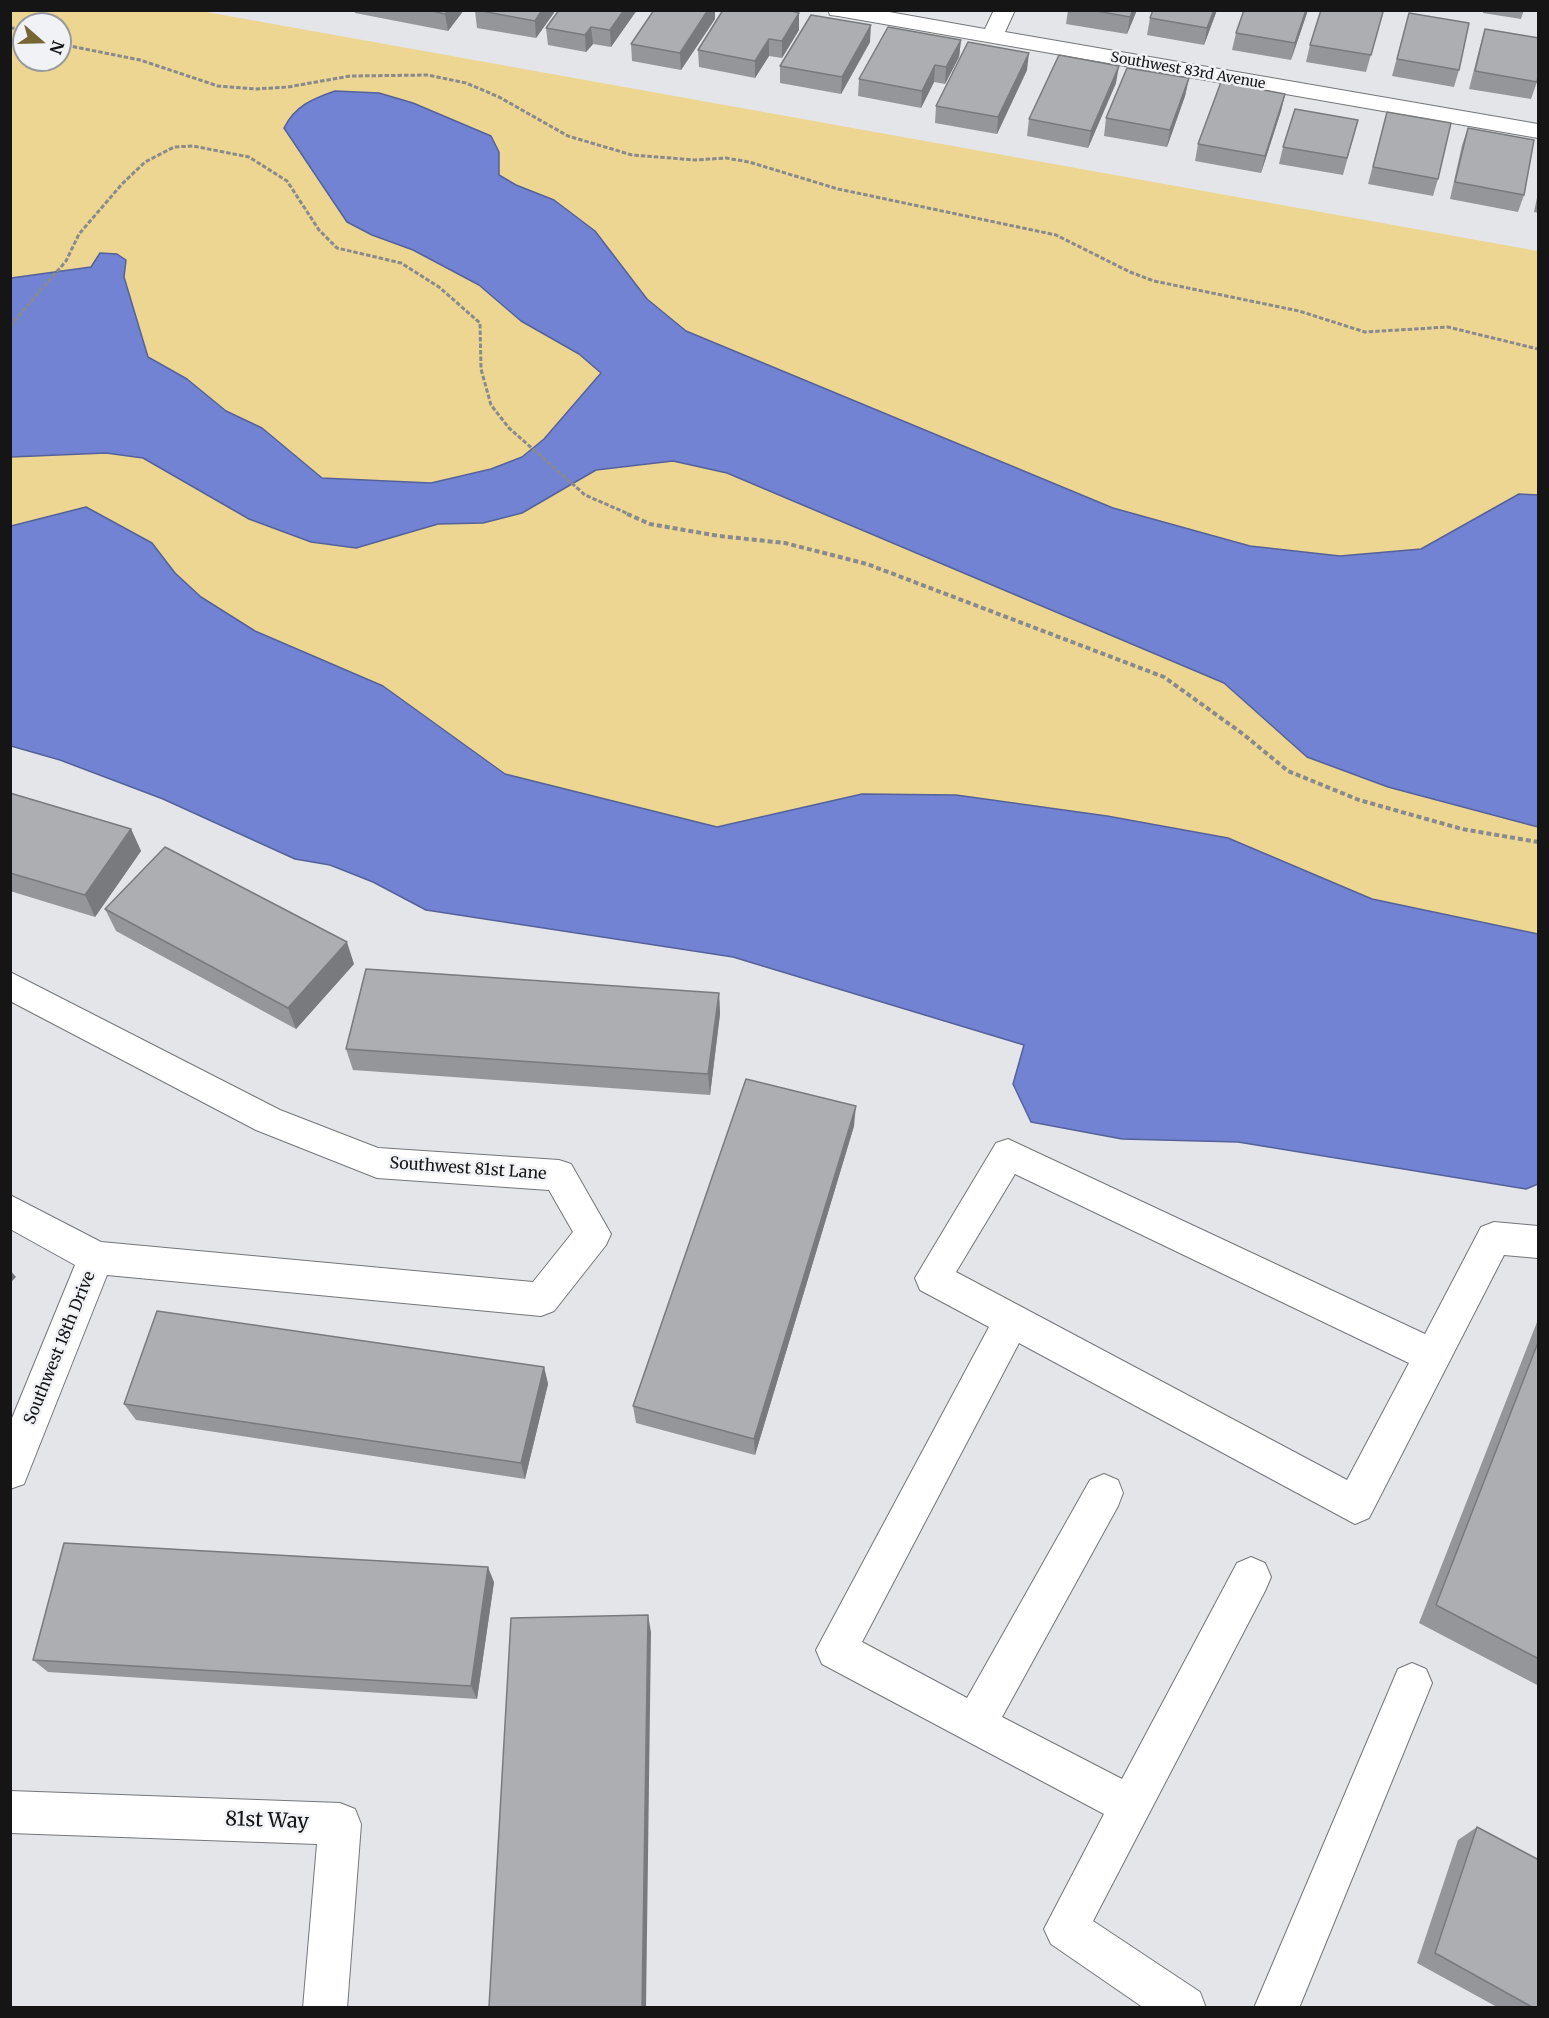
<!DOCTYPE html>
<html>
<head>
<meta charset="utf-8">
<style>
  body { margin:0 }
  #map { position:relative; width:1549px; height:2018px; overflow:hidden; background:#e3e5e9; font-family:Merriweather,serif }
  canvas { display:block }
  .frame { position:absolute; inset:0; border:12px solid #151516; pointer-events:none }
  .north { position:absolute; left:12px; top:12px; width:60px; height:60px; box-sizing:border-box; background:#f1f2f6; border:2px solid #999a9c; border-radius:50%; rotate:110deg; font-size:16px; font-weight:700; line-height:24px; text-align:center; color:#151516 }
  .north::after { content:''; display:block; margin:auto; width:21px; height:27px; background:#766634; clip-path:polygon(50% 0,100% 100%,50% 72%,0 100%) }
</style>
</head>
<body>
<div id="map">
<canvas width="1549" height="2018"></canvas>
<div class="frame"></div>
<div class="north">N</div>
</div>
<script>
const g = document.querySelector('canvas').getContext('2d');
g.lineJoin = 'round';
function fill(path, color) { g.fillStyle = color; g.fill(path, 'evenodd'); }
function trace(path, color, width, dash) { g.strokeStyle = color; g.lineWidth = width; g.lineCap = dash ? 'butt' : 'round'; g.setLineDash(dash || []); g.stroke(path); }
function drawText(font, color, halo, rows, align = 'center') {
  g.font = font + ' Merriweather,serif'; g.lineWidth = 5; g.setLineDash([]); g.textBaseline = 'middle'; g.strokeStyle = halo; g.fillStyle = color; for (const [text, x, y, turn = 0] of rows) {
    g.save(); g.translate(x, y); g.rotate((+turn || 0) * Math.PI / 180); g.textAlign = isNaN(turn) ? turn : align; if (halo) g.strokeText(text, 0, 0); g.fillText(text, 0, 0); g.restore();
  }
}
fill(new Path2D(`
  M11,11H201L1538,251V1061L11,705ZM24,24H60V60H24Z`), '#edd692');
const water = new Path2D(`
  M335,91L379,93L413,103L491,136L499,152V175L516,185L554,200L595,231L647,299L686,331L1113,508L1250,546L1340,556L1421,549L1519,494L1538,495V827L1388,787L1307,757L1224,683L727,473L673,461L596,470L522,513L483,523L438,524L356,548L311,542L249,519L143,458L106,453L11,457V278L91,267L100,253L117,254L126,260L124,277L148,357L187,379L226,411L262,428L322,478L431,483L491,469L522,457L544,439L601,373L579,354L521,321L479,285L413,250L372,235L347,222L284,128C295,106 312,99 335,91Z
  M86,507L152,543L175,573L201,597L255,631L383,686L505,774L717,827L862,794L956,795L1107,816L1228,838L1372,899L1538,934V1184L1526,1189L1238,1142L1122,1139L1031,1122L1013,1084L1024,1045L733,957L426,910L373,882L330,865L295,859L163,799L60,760L11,746V526Z`);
fill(water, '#7183d2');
trace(water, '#55629a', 1.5);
const minor = new Path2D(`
  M828,10H878L985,29L994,10H1015L1005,32L1538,124V138L838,16L830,15Z
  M10,972L280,1110L378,1148L559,1160L571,1164L611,1234L606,1245L554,1311L541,1316L107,1275L24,1484L10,1489V1423L75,1265L10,1229V1195L101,1242L533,1282L573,1232L549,1190L377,1178L256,1130L10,1001Z
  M1008,1139L1425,1334L1481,1227L1494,1222L1538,1226V1258L1504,1255L1369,1518L1355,1524L1019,1343L862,1642L967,1698L1090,1480L1104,1474L1118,1480L1123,1493L1118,1506L1002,1717L1122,1779L1237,1563L1251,1557L1265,1563L1271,1577L1265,1591L1093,1921L1200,1992L1206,2008H1144L1051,1944L1044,1929L1104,1814L822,1664L816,1650L989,1327L920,1290L915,1278L996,1143ZM1015,1174L1409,1363L1347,1480L956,1272Z
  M1412,1663L1426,1669L1432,1683L1299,2008H1254L1398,1669Z
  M10,1791L340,1803L355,1809L361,1824L347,2008H303L317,1844L10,1833Z`);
trace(minor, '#747679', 2);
trace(new Path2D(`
  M10,28L24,29
  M60,44L140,60L218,86L256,89L288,87L350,76L428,75L466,83L499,97L568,136L632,155L695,160L726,158L749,162L838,189L1056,235L1130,272L1154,281L1299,311L1365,332L1448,327L1538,349
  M10,326L66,261L79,234L122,184L145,162L174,147L193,146L249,157L287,181L319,230L337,248L401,263L439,287L480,323L481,369L491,405L509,428L585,495L631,515`), '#898a8d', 3, [4.5, 2]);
trace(new Path2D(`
  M627,514L650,524L719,536L785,543L867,564L1164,677L1243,734L1288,771L1359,800L1462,829L1538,842`), '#898a8d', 4, [5, 3]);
fill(minor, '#fff');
fill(new Path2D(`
  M354,10H464L448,31L355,13Z
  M556,10L536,38L477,28L475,11Z
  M637,10L611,47L593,44L586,52L548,45L546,28Z
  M654,10H715V19L681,70L632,61L631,44Z
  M1068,10H1137L1127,34L1066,24Z
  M1153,10H1217L1204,45L1147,35L1150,18Z
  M1244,10H1308L1291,60L1232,50L1236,33Z
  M1483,10H1524L1521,19L1483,13Z
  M1383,12L1366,72L1306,62L1310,45Z
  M799,13V30L782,58L769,56L755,78L699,67L698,50Z
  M1409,13L1459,70L1454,87L1392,76Z
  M1485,29L1537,82L1531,99L1469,89L1480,46Z
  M961,40L959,57L945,84L934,82L921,108L858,96L859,79Z
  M870,42L841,94L780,83V66Z
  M1027,70L997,134L935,123L936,106Z
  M1189,78L1185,96L1167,147L1104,136L1106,118Z
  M1116,83L1088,148L1027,136L1029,119Z
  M1285,94L1281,111L1261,173L1195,161L1198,144Z
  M1387,112L1438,179L1433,196L1368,184Z
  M1358,120L1343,175L1279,164L1283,147Z
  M1468,128L1524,195L1518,212L1450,199L1462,145Z
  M1539,188V213L1534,212Z
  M10,793L131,829L141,851L95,917L10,891Z
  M105,909L354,964L296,1029L116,931Z
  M719,993L720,1014L710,1095L353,1070L346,1049Z
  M854,1126L755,1455L636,1423L633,1406Z
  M1539,1317V1686L1419,1623Z
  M544,1367L548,1384L525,1479L136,1420L124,1404Z
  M494,1582L477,1699L48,1672L33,1660Z
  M1477,1827L1539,2007H1497L1417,1963L1458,1840Z`), '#959699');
fill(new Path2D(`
  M448,10H464L448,31L445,14Z
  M542,10H556L536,38L535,21Z
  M624,10H637L611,47L610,30Z
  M708,10H715V19L681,70L680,53Z
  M1133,10H1137L1127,34L1130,17Z
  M1214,10H1217L1204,45L1207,28Z
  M1306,10H1308L1291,60L1295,43Z
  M799,13V30L782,58V41Z
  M871,25L870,42L841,94L842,77Z
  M591,27L593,44L586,52L585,35Z
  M769,39V56L755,78V61Z
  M961,40L959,57L945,84L946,67Z
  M1029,53L1027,70L997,134L998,117Z
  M935,65L934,82L921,108L922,91Z
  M1119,66L1116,83L1088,148L1091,131Z
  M1189,78L1185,96L1167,147L1170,130Z
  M1285,94L1281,111L1261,173L1265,156Z
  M131,829L141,851L95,917L85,895Z
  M347,942L354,964L296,1029L288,1008Z
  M719,993L720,1014L710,1095L708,1074Z
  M856,1106L854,1126L755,1455L754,1439Z
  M10,1270L16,1277L10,1283Z
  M544,1367L548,1384L525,1479L521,1463Z
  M488,1567L494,1582L477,1699L471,1686Z
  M648,1615L651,1632L646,2007H642Z`), '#797a7d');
const building = new Path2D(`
  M428,10H448L445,14Z
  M476,10H542L535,21Z
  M559,10H624L610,30L591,27L585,35L546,28Z
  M654,10H708L680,53L631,44Z
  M723,10H788L799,13L782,41L769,39L755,61L698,50Z
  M1091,10H1133L1130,17Z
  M1153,10H1214L1207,28L1150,18Z
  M1244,10H1306L1295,43L1236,33Z
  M1321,10H1377L1383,12L1371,55L1310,45Z
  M1409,13L1469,23L1459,70L1397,59Z
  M811,15L871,25L842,77L780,66Z
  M888,27L961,40L946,67L935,65L922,91L859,79Z
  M1485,29L1539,38V73L1537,82L1475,71Z
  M968,42L1029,53L998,117L936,106Z
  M1059,55L1119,66L1091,131L1029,119Z
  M1127,68L1189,78L1170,130L1106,118Z
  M1221,82L1285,94L1265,156L1198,144Z
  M1295,109L1358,120L1347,158L1283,147Z
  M1387,112L1451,123L1438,179L1373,167Z
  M1468,128L1534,140L1524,195L1455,182Z
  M10,793L131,829L85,895L10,873Z
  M165,847L347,942L288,1008L105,909Z
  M366,969L719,993L708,1074L346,1049Z
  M746,1079L856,1106L754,1439L633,1406Z
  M157,1311L544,1367L521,1463L124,1404Z
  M1539,1340V1659L1436,1605Z
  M64,1543L488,1567L471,1686L33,1660Z
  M648,1615L642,2007H489L511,1618Z
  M1477,1827L1539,1860V2007H1532L1435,1953Z`);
fill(building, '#adaeb2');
trace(building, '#797a7d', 1.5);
drawText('14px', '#151516', '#f1f2f6', [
  ["Southwest 83rd Avenue",1188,71,10]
]);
drawText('16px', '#151516', '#f1f2f6', [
  ["Southwest 81st Lane",468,1169,4],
  ["Southwest 18th Drive",60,1348,-68]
]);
drawText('20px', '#151516', '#f1f2f6', [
  ["81st Way",267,1821,2]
]);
</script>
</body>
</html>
